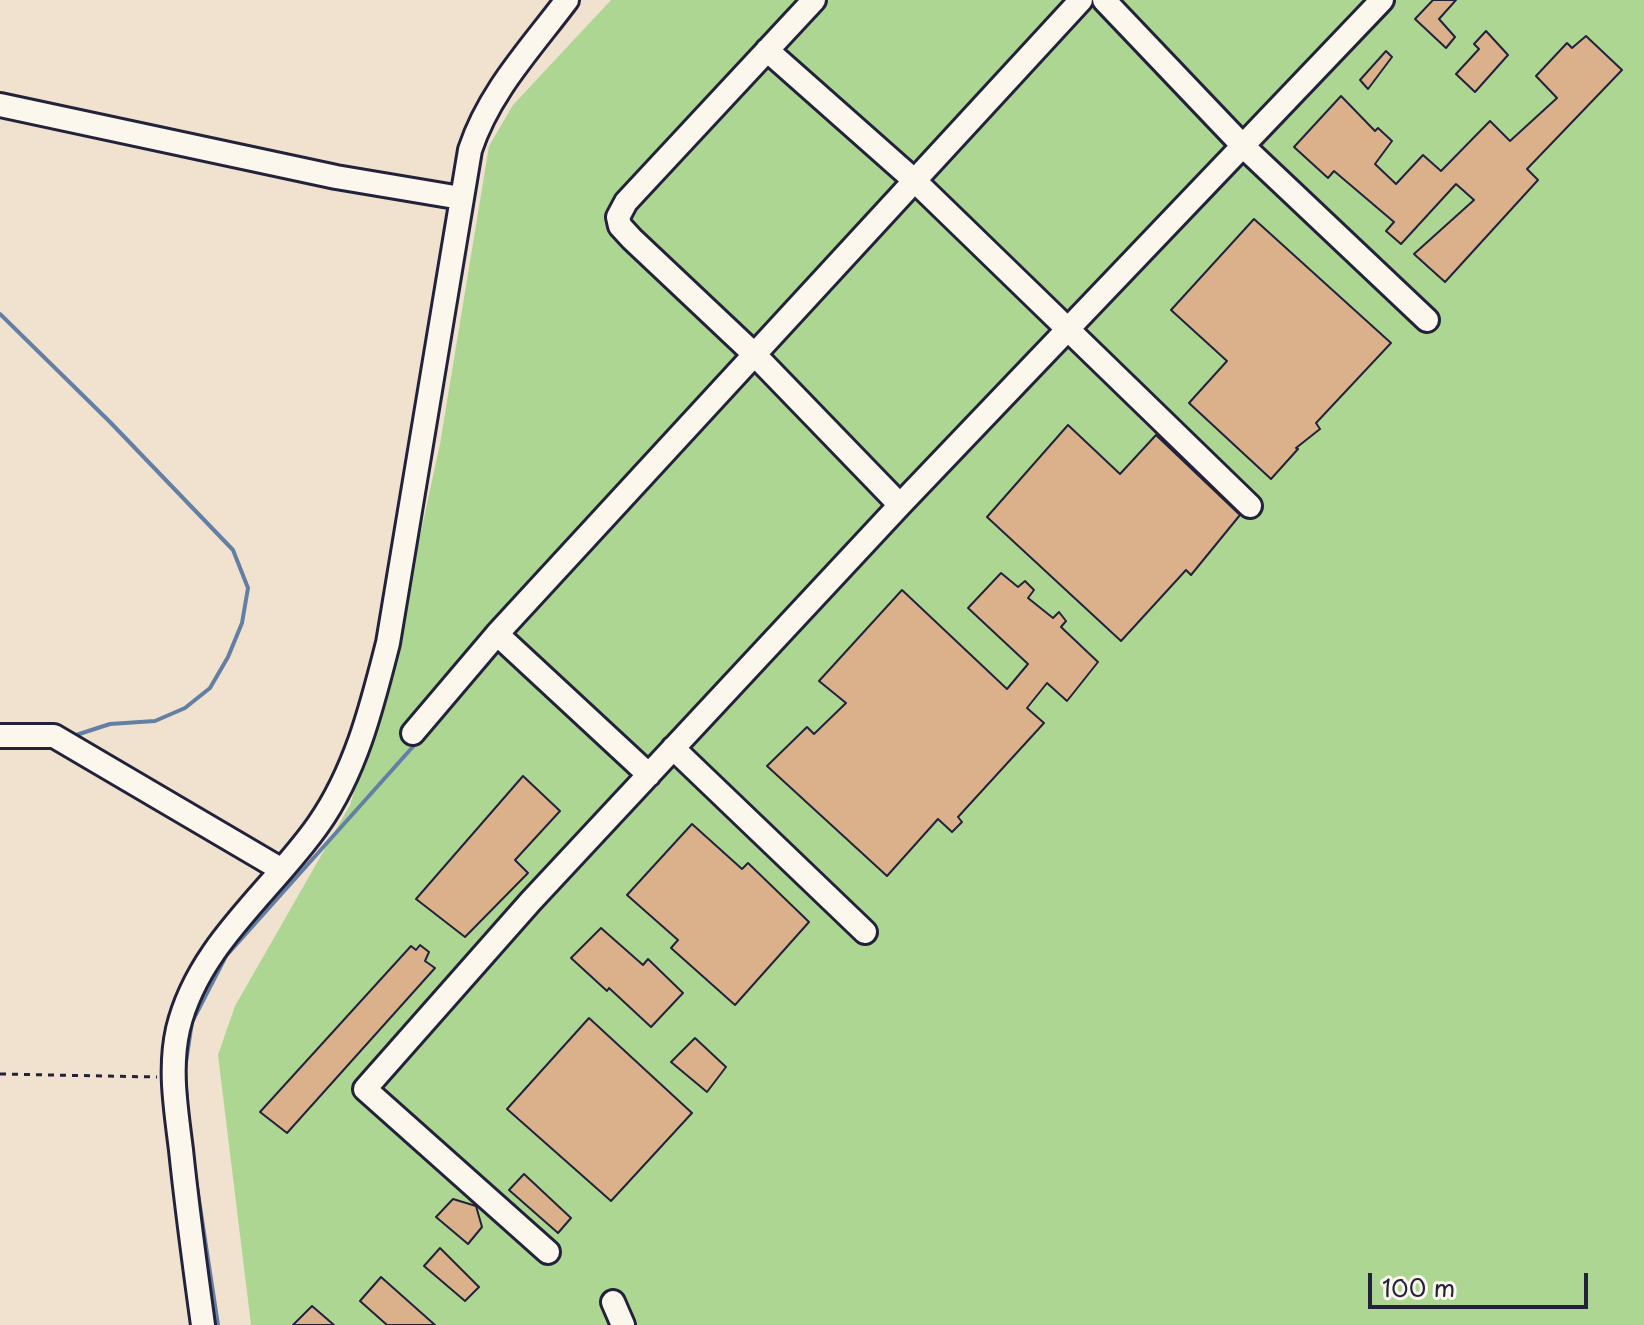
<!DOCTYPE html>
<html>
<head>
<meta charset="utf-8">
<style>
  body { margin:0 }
  #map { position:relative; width:1644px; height:1325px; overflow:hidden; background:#f1e2cf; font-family:"Playpen Sans",sans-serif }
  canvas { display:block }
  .scale { position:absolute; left:1368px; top:1273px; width:220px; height:36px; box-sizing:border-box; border:4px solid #22223b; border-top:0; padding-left:10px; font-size:24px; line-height:28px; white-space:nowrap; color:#22223b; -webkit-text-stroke:6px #fbf7ec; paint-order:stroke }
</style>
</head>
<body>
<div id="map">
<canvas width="1644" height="1325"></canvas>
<div class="scale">100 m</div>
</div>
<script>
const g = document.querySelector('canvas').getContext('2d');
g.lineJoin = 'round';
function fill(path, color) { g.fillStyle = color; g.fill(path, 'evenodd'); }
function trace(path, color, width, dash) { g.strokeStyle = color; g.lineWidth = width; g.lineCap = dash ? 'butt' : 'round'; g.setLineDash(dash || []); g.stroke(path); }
fill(new Path2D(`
  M611,0H1644V1325H251L218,1055L235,1006L350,805L393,660L440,444L489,146L513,105Z`), '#add693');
trace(new Path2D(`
  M0,314L110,422L233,550L248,588L242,623L228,657L210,688L185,708L155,721L110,724L73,736
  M464,690L489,662
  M188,1123L185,1069L192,1022L226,956L418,741
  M194,1167L218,1325`), '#637fa3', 4);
const building = new Path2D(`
  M1433,0H1456L1439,19L1455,37L1446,48L1415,19Z
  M1486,31L1508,55L1475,92L1456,74L1479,49L1474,44Z
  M1586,36L1622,70L1527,169L1538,180L1445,282L1414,254L1474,200L1456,184L1401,244L1386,231L1394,222L1334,171L1328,178L1294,147L1341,96L1375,131L1378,128L1392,141L1375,164L1396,184L1423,155L1441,171L1490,121L1510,141L1557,98L1536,76L1567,43L1572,48Z
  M1386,51L1392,57L1368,89L1360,80Z
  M1254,219L1391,343L1316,423L1320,429L1296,448L1298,449L1271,479L1189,403L1227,361L1171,310Z
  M1068,425L1120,474L1156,435L1240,515L1191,575L1186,570L1121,641L987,517Z
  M1001,573L1018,587L1025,581L1034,590L1028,598L1053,618L1059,612L1066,621L1061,627L1098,662L1067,701L1047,683L1027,708L1044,723L958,817L962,822L952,832L938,819L887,876L767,766L807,727L814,734L846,703L819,681L902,590L1007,689L1028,664L968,608Z
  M523,776L560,811L515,860L528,873L465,937L416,899Z
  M692,824L742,869L748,863L809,922L735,1005L671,948L678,940L627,895Z
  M601,928L643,965L648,959L683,993L651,1027L609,988L607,991L571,958Z
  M420,945L429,952L425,961L435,968L287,1133L260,1112L411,946L416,950Z
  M589,1018L692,1113L611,1201L507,1109Z
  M695,1038L726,1067L707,1092L671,1062Z
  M524,1174L571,1218L558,1233L509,1190Z
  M453,1199L476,1206L482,1227L468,1244L436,1217Z
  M440,1248L479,1287L465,1301L424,1266Z
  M381,1277L435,1325H387L360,1301Z
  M312,1306L334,1325H293Z`);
fill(building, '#dbb18c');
trace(building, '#22223b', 2);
const minor = new Path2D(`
  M814,0L626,202L618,217L620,226L632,239L755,355L900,505
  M1104,0L1244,147L1427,320
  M767,50L915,181L1250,506
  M0,105L336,177L461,198
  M497,634L649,775
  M413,733L497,634L1081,0
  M0,736H54L282,870
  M673,748L865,932
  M548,1252L365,1089L531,901L900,505L1382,0
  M613,1302L623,1325
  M203,1325C195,1267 187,1208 181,1150C176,1109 169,1069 178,1029C198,945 271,892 318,825C356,771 372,706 388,643L470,150C489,92 531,48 567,0`);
trace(minor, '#22223b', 28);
trace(new Path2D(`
  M0,1074L157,1077`), '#22223b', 3, [6, 6]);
trace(minor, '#fbf7ec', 22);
</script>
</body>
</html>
